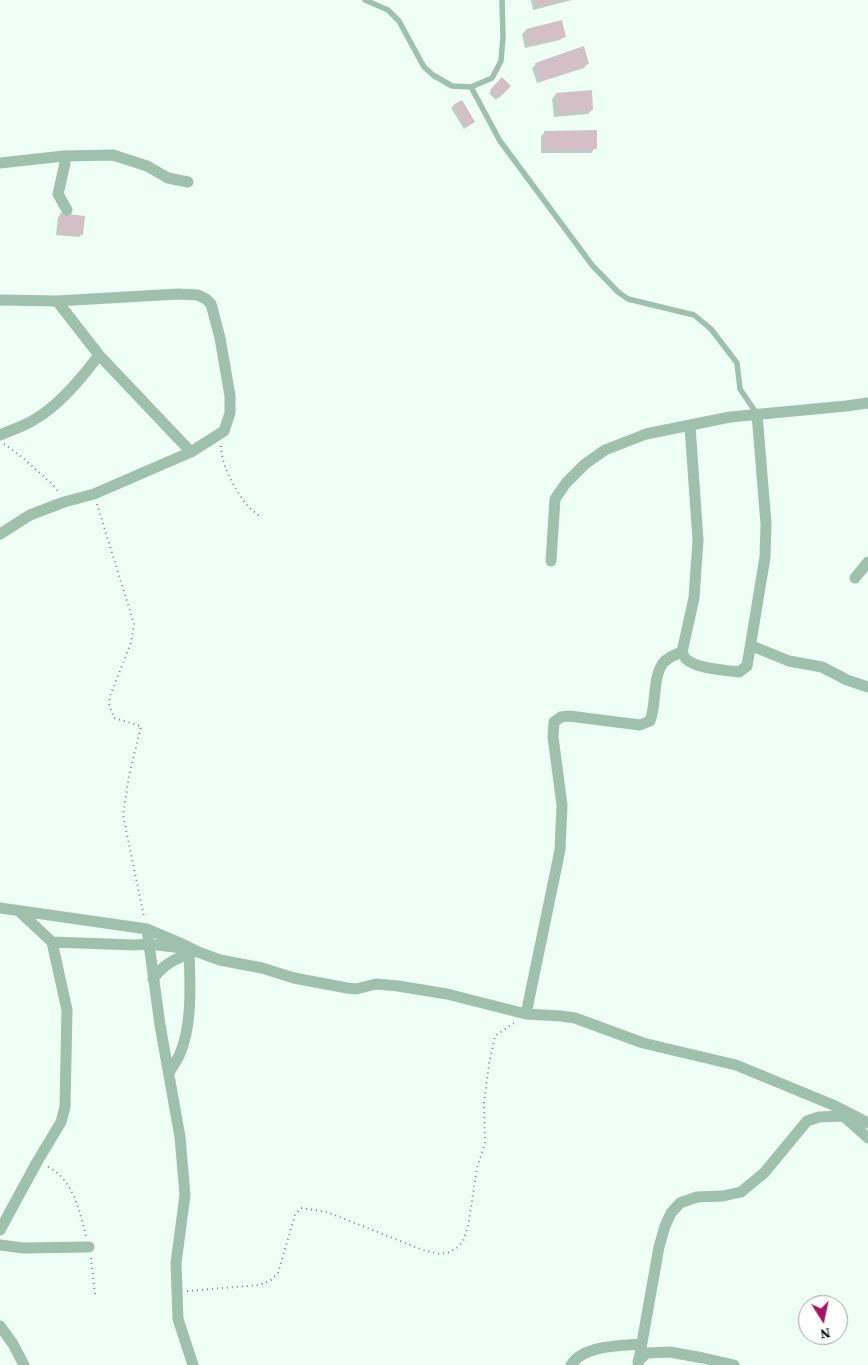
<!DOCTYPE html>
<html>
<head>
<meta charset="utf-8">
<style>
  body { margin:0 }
  #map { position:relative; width:868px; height:1365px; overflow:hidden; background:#eefff5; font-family:"Source Serif 4",serif }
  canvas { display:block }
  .north { position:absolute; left:798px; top:1295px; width:50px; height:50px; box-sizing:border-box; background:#fff; border:1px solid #a1a4a3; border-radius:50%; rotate:170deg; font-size:14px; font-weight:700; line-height:20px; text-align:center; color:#141c18 }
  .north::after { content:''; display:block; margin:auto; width:18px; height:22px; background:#a11763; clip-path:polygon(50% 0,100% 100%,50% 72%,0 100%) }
</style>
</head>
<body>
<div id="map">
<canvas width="868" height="1365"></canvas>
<div class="north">N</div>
</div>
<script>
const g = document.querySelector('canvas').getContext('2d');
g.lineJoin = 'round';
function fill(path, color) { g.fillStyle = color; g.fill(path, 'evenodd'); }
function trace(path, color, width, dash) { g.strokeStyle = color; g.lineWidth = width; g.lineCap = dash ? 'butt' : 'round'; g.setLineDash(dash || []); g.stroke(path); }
fill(new Path2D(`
  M531,0H572L533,10Z
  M526,30L565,36L560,40L525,48L522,34Z
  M588,63L584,68L537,83L532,68L536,64Z
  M502,79L509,86L496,100L489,93Z
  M556,94L592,110L588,114L554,117L552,99Z
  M454,106L471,124L464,129L451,108Z
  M545,132L595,148L591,153H541V136Z
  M61,215L81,235L79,237L56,235L58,217Z`), '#0003');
fill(new Path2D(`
  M536,0H559V1L537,6Z
  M562,20L566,37L529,45L526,29Z
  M584,46L589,64L541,80L535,63Z
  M502,77L511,86L499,98L490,90Z
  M592,90L593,110L558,113L556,93Z
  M462,100L475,122L467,127L453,105Z
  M597,130V149H544V131Z
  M60,213L85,216L83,235L58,233Z`), '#d5bfc7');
trace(new Path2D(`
  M4,444L22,457L55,487L58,492
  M221,446C221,465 235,490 247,505C250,509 255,512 259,516
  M97,504L134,624L131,643L110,696L109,704L114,718L141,726L129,776L123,815L144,917
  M48,1167C73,1179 80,1212 86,1237
  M91,1258L95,1294
  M187,1291L259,1285L270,1281L278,1273L295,1215L301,1208L327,1212L423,1250L440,1254L450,1252L458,1247L463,1241L468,1227L477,1168L485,1143L484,1103L489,1064L495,1036L514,1023`), '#7f8b84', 2, [1, 4]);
trace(new Path2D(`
  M365,0L388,10L399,21L424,67L433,75L452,86L471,87L492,78L501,61L503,37L502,0
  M471,87L500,141L592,265L618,292L628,299L694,315L711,329L737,363L740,389L757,414`), '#a0c0ae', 5.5);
trace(new Path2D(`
  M64,156L65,163L58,194L67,210
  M0,163L64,156L113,155L147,166L168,178L188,182
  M0,300L57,301L178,294L198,295L206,299L211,304L220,338L230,396V413L224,431L191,452L94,494L64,502L30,515L0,534
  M57,301L99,355L191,452
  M690,426L698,540L694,598L682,652C682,653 685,658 686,659C697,669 724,670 739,672L747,666L765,557L766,524L757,414
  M0,435C11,430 22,427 32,421C58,407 81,379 99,355
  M551,561L555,499L566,483L585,464L605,450L646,434L730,417L846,406L868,403
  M855,578L868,562
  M752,646L789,661L822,667L847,680L868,687
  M0,908L147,929L180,943L198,952L220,960L262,968L294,978L347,988L356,989L376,984L398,986L447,994L526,1014L561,1016L575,1018L643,1043L736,1065L833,1105L868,1123
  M147,929L160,1025L180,1137L185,1195L176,1263L178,1319L193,1365
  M52,942L135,945L149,944L182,948
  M153,979C163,965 174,959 189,954
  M526,1014L560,850L562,805L553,737L554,722L561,717L569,716L640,725L650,721C657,703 652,676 664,662C669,657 676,654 682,652
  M169,1073C172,1067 176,1062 179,1056C193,1025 190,983 189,950
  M840,1113L868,1138
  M0,1230L37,1162L61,1122L65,1107L67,1010L52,942L20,912
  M0,1245L23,1248L89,1247
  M0,1326L13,1344L24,1365
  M638,1361L647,1353L670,1352L703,1358L734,1365
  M571,1365C583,1345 620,1346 641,1344
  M638,1365L659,1247L665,1226L671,1213L680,1203L697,1197L723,1196L741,1192L764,1173L807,1121L819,1117L843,1116`), '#a0c0ae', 11);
</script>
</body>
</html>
